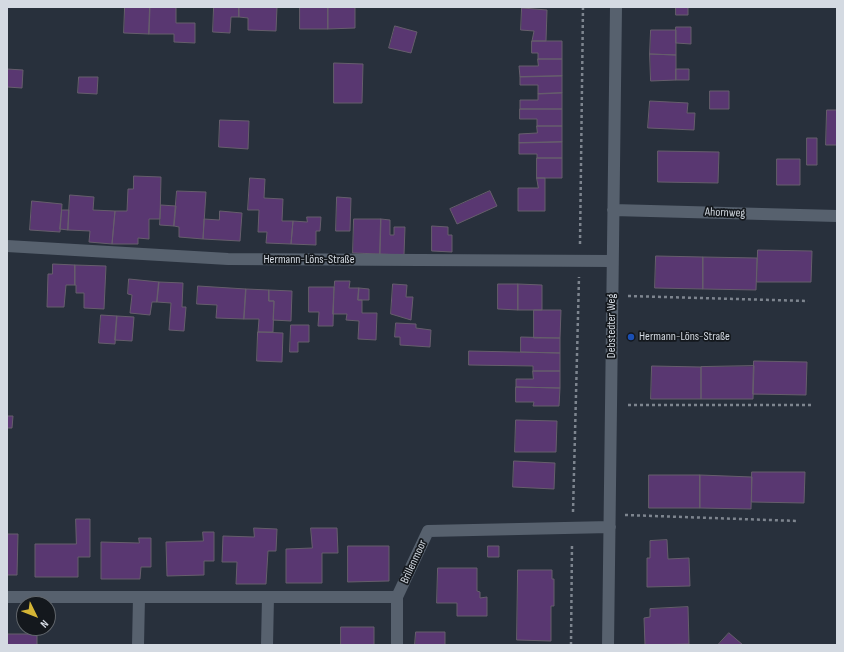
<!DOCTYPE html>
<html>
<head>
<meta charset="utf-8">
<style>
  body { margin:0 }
  #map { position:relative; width:844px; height:652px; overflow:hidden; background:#28303c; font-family:"Sofia Sans Condensed",sans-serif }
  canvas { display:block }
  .frame { position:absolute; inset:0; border:8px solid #d4dae2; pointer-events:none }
  .north { position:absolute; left:16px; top:596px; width:40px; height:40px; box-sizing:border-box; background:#14181d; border:1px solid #61666c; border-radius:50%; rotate:133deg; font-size:11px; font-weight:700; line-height:16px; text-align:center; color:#d4dae2 }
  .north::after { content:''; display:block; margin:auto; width:14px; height:18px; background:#d5b535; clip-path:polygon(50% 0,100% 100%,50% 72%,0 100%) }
</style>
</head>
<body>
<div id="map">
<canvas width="844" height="652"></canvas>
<div class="frame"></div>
<div class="north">N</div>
</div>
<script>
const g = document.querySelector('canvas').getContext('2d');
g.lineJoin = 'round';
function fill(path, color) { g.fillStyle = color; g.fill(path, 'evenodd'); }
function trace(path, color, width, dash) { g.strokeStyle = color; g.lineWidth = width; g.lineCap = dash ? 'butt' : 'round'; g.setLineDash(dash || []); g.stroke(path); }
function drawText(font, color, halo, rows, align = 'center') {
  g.font = font + ' "Sofia Sans Condensed",sans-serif'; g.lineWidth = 3.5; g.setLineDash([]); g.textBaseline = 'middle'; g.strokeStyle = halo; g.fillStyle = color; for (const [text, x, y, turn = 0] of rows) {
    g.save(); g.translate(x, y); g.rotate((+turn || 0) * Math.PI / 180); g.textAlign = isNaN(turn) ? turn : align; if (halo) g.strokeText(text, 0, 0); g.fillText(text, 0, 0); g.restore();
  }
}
const building = new Path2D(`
  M125,7H150L149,34L124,33Z
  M150,7H176V23H195V43L174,42V34H149Z
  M214,7H239V17H231L230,33L213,32Z
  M239,7H277L276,31L248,30V18L239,17Z
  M300,7H328V29H300Z
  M328,7H355V28L328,29Z
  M676,7H688V15H676Z
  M522,8L547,10L546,41H532L534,31L521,30Z
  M395,26L417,32L411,53L389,48Z
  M676,27H691V44L676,43Z
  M651,30H676V55L650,54Z
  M532,41H562V59H538V53H532Z
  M650,54L676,55V80L651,81Z
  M538,59H562V76L520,77L519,66H538Z
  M334,63L363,64L362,103H334Z
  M7,69L23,70L22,88L7,87Z
  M676,69H689V80H676Z
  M562,76V93L538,94V85H520V77Z
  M79,77H98L97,94L78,93Z
  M710,91H729V109H710Z
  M562,93V109H520V100H538V94Z
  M650,101L688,103L687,113H695L694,130L648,128Z
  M520,109H562V126H537V119H520Z
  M827,110H837V145H826Z
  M220,120L249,121L248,149L219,147Z
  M537,126H562V142L519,143V134L537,133Z
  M807,138H817V165H807Z
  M562,142V158H537V154H519V143Z
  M658,151L719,152L718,183L658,182Z
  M537,158H562V178H537Z
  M777,159H800V185H777Z
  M134,176L161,177L160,219H149V239L138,238V244H112L115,211H127L128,189H133Z
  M250,178L265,179L264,198L283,199L282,221H293L291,244L266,243L267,232H258L259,210H248Z
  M537,178H545V211H518V188H538Z
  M177,191L206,192L203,239L179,237V227L174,226Z
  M490,191L497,206L457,224L450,209Z
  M70,195L94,197L93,210L115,211L112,244L89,242L90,231L68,230Z
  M337,197L351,198L350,231H336Z
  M32,201L62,204L60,232L30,230Z
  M161,205L176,206L174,226L160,225Z
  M62,210H69L68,230L60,229Z
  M220,211L242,213L240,241L203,239L204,219L219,220Z
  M307,217H321L320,231H316V245L291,244L293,221L307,222Z
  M354,219H381L380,254L353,253Z
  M381,219L390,220V235H394V227H405L404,255L380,254Z
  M432,226L448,227V235H452V252L432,251Z
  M758,250L812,251L811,282H757Z
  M656,256L703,257V289L655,288Z
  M703,257L757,258L756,290L703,289Z
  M53,264L75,265V285H66L64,307H47L48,274H52Z
  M75,265L106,266L104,309L84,308V293H76V285H75Z
  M129,279L159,282L157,302H152L150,315L130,313L132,295L128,294Z
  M335,281H350L349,288H359L358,300H362V313H377L376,340L358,339L359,321L346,320L347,314H333Z
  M159,282L183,283L182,307H186L184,331L169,330L171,303L157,302Z
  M393,284L407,285L406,297H413L411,320L391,314Z
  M498,284H518V310L498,309Z
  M518,284L542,285V310H518Z
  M198,286L246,289L244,319L216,318L217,305L197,304Z
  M309,287H334L333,326H318L319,312H309Z
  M359,288L369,289V300H358Z
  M246,289L269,290V301H274L273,332H258L259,319H244Z
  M269,290L292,291L291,321L273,320L274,301H269Z
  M534,310H561L560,338H534Z
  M101,315L117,316L115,344L99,343Z
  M117,316L134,317L132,341L115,340Z
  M396,323L416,324V328L431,330L430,347L400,345V337H395Z
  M291,325H309V342H298V352H290Z
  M258,332L283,333L282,362L257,361Z
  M521,337L560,338V353L521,352Z
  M469,351L560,353V371H533V366L469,365Z
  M754,361L807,362L806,395L753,394Z
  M652,366L701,367V399H651Z
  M754,366L753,399H701V367Z
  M533,371H560V388L516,387V379H533Z
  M516,387L560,388L559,406H533L534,402H516Z
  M7,416H13L12,428H7Z
  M516,420L557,421L556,452H515Z
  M514,461L555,463L554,489L513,487Z
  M752,472H805L804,503L752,502Z
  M649,475H700V508H649Z
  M700,475L752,477L751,509L700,508Z
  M76,519H90V557H78V577H35V544H76Z
  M254,528L277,529L276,551H268L266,584H236L237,562H222L223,536L254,537Z
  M311,528H337L338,553H322V583H286V549L312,548Z
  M203,532H214V561H204V575L167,576L166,542L203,541Z
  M7,534H18L17,575H7Z
  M139,538H151V567H141L140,579H101V542L139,543Z
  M667,540L668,559L689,558L690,586L647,587V558H650V541Z
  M348,546H389V581L348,582Z
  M488,546H499V557H488Z
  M438,568H477V591L480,592V598L487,597V616H457V603H437Z
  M518,570H552V579H554V606H551V641L517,640Z
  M688,607L689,644L645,645L644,618L650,617V609Z
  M341,627H374V645H341Z
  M416,632H445V645H415Z
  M729,633L743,645H718Z
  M7,634H37V645H7Z`);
fill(building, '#593771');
trace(building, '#665e6c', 1);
trace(new Path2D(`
  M580,244L583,7
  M628,296L808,301
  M628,405H811
  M573,512L579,277
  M625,515L798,521
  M571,645L572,543`), '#7e858f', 2.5, [3, 3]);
trace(new Path2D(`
  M613,210L837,216
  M7,246L228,259L612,261
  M7,597H397L428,531L610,527
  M397,597V645
  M138,645L139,597
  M267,645L268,597
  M608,645L616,7`), '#57616e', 12);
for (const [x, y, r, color] of [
  [631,337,4,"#1a4fb4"]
]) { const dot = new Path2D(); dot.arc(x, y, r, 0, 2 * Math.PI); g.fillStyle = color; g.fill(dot); trace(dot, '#14181d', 1.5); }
drawText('12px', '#d4dae2', '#14181d', [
  ["Ahornweg",725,213,2],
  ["Hermann-Löns-Straße",309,260],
  ["Debstedter Weg",612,326,-90],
  ["Brillenmoor",414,562,-65]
]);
drawText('12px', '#d4dae2', '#14181d', [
  ["Hermann-Löns-Straße",639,337]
], 'left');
</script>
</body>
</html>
